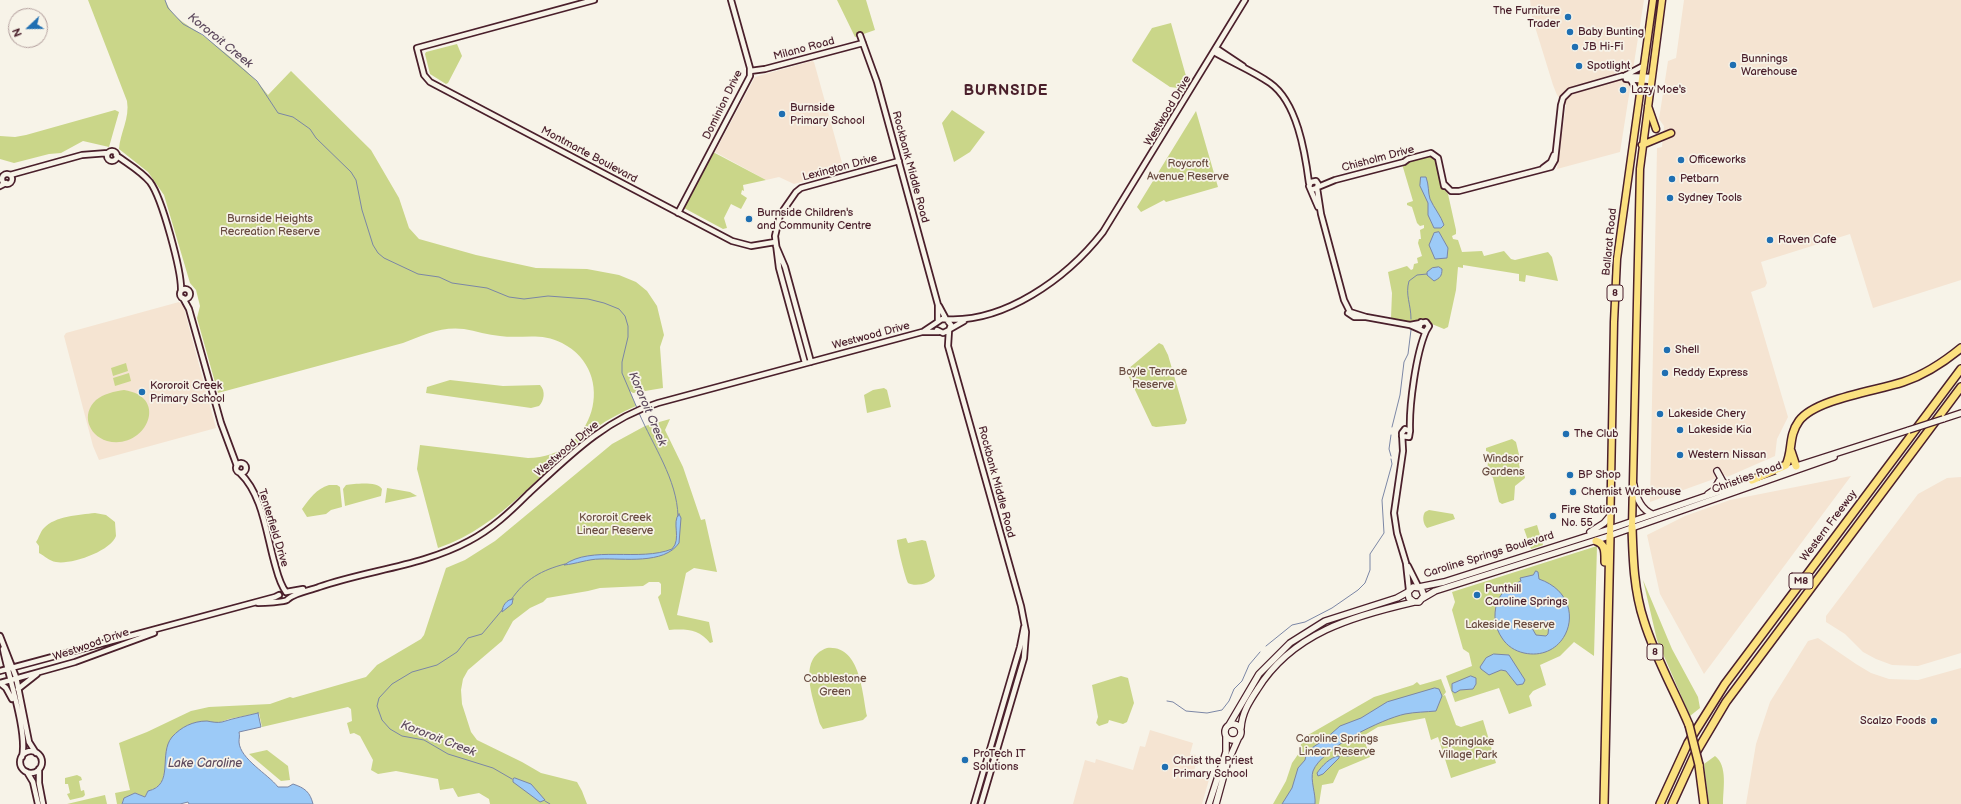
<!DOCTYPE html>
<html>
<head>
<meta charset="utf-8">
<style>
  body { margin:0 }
  #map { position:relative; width:1961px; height:804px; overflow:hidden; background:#f7f3e8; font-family:"Balsamiq Sans",sans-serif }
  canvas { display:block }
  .north { position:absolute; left:8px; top:8px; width:40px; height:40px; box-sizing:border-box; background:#f7f3e8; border:1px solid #b29e9c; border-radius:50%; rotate:248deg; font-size:11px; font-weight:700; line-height:16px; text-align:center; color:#4a1f2b }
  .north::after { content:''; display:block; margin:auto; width:14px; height:18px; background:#1f6fb2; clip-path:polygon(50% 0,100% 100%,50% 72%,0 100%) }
</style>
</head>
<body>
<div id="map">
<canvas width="1961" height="804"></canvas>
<div class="north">N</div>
</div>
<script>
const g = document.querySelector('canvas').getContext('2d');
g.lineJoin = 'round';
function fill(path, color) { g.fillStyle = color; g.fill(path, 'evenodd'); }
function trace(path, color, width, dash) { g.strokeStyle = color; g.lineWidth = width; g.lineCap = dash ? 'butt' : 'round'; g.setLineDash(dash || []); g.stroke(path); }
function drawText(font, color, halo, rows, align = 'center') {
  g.font = font + ' "Balsamiq Sans",sans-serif'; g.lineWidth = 3.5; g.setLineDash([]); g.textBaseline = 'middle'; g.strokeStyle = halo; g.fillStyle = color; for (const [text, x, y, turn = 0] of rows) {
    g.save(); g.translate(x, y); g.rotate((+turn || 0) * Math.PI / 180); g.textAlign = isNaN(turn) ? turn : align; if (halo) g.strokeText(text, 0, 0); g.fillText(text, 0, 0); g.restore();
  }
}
fill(new Path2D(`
  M1530,0H1644L1620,152L1557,169L1566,105L1557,95L1553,85L1532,17Z
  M1684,0H1961V280L1873,308L1850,234L1761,262L1767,283L1765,287L1751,292L1788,417L1777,439L1775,456L1727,477L1725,475L1650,502L1657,148L1662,147L1664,126L1659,119L1668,61L1676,58Z
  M812,61L814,62L844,170L794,184L779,177L766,180L715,152L755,77Z
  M179,302L183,305L216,428L99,460L93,446L64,336L66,333Z
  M1851,476L1704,674L1660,594L1647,535L1685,516L1730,500Z
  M1961,477V653L1918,666L1892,665L1876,659L1863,652L1845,634L1826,622V616L1918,494L1947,478Z
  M1818,638L1856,664L1871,673L1889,679L1918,680L1961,668V804H1746L1756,744L1770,702L1808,641Z
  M1150,730L1193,743L1190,754L1196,755L1194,763L1196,764L1194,771L1210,776L1202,804H1073L1085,760L1095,763L1096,759L1133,770L1140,746L1145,747Z`), '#f5e4d2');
fill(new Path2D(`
  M88,0H165C174,21 188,24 205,37C227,54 252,73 268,95L291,71L371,150L399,198L409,228L419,239L476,255L536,268L587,269L619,275L636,282L647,291L657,306L664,335L660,347L663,388L633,393L630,391L636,406C622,412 608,419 596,428C543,468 503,526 438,548L417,469L420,445L528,458C595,458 619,372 562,343C541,332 522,339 500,336C488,335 476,331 464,329C442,326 423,335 403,343L218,393L197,318L200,306L196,290L190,283L164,195L148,172L119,149C120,133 130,118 127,101Z
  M837,0H866L875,30L855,37Z
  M1171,23L1186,76L1178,88L1170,87L1133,62L1132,60L1152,28Z
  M457,44L462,56L448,83L446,84L430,74L425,54L426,52Z
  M115,110L119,112L109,147L83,141L61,153L49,154L14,163L0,159V136L15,137L26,135Z
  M952,110L985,132L970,152L954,162L942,123Z
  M1196,111L1218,187L1166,202L1164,200L1141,212L1137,207Z
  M713,152L766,180L743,185L744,191L742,190L741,194L747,198L741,209L731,204L724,218L727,228L723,229L684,208Z
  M1431,156L1435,160L1443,188L1448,194L1456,230V234L1452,236L1453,239L1458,240L1462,252L1482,251L1484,256L1504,251L1511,259L1515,260L1548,252L1552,257L1558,281L1526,275L1525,282L1519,281V274L1463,265V268L1458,267L1456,290L1448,327L1444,329L1427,322L1414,323L1391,318L1392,293L1388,272L1407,266L1411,270L1413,269L1414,264L1418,263L1417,258L1422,256L1418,243L1419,239H1421L1420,230L1424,228V225L1420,226L1417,223L1412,207L1407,205V203L1413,201L1402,164Z
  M1159,343L1163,345L1168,355L1187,420L1185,424L1156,427L1152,426L1127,373L1128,369Z
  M126,363L128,371L113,376L111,368Z
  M129,373L131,381L115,386L113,378Z
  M450,380L503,386L540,385C546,391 544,401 539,406L531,408L426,393L427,387Z
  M884,388L887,390L891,407L867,413L864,395L873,390Z
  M124,390C171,397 145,451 107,441C88,435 81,414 96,400C103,394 115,391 124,390Z
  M670,419L665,430L683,467L701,520L705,519L717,572L694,568L686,573L677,615L709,622L713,642L710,643C699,629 686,629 669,630L658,597L661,594V584L659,582H649L643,586L600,588L588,591L547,598L543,602L530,608L513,621L502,641L468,670L463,679L461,690L462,704L471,732L477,740L522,762L541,773L577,782L582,791L587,804H490L489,799L479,793L458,797L453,788L440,790L438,779L396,771L378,774L371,770L373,760L360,736L354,733L350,734L347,723L352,721L351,709L348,707L262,727L259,713L229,719L170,741C161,758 173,785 148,791L145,797L135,793L123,800L122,804H117L115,793L130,790L119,743L147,732L191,711L209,707L270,704L290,697L293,698L366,677L377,665L421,639L424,635L446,568L465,560L495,541L612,444L645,426Z
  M1512,439L1516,442L1521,463L1519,464L1520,469L1523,468L1525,478L1515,486L1514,500L1502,504L1499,502L1493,478L1487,471L1489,452L1486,451V448Z
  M329,485H337L340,487L342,507L331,510L326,514L307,517L302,509C310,498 316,489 329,485Z
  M346,485C355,484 377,481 382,489L381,496L345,506L343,489Z
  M387,488L410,492L417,496L385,503Z
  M1429,510L1453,514L1455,519L1427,528C1423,524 1422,516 1425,512Z
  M95,513L106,515L115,522L116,536C111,551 71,565 56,562C49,561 45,556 39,553V546L36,542C39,538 40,532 44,528C55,516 79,515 95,513Z
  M1537,525L1543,545L1531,549L1524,529Z
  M906,538L908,543L922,540L926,541L935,576C931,584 915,587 908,583C905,577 897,545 897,540Z
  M1597,546L1594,656L1574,642L1560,656L1540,665L1546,685L1533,691L1529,696L1532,706L1509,714L1499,688L1455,702L1446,676L1472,666L1469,653L1463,649L1452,610L1455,602L1452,592Z
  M1643,580L1672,649L1698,697L1700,708L1690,716L1657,640Z
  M827,648C860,645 862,691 867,716L863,720L823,729L820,724C814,700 796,659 827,648Z
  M1121,676L1128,678L1134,703L1127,722L1123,724L1109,720L1108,723L1099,726L1096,723L1098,717L1092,685Z
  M1441,679L1446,692L1443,696L1445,695L1456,725L1461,727L1483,720L1496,763L1451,778L1438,737L1431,740L1425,718L1378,727L1363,736L1370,757L1339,770L1333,783L1322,785L1319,804H1273L1286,781L1292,763L1299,753L1301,744L1308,735L1374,697L1413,685L1417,682L1420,685Z
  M267,750L288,766L290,780L281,781L249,754Z
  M1715,756C1728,766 1723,789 1723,804H1709L1704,764Z
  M77,775L81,777L82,780L79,781L81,791L84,790L85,795L83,797L70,800L67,794L70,793L68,784H65V778Z
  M105,795L107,804H67Z`), '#cad689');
const water = new Path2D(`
  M1421,177H1426C1429,185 1428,193 1430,199C1434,208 1441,216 1444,225L1441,228H1434L1428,215V203L1420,186Z
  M1439,232L1448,248L1447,258L1435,259L1429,245L1434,233Z
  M1439,267L1442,269C1442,276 1440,278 1434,281L1427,275V272L1432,268Z
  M679,514L681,518L679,543C664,565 623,558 600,559C588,559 576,564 564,565C591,545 640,562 672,549C682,539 671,522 679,514Z
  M1536,571L1538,572L1539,579C1591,597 1570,663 1524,653C1515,651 1507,646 1502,638C1495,628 1493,615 1497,603C1501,591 1510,586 1521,581L1520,578L1533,575ZM1545,621L1549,625L1548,634L1546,636L1536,635L1532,628Z
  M513,599L512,604L502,612C502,606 507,599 513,599Z
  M1494,654L1509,655L1525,680L1523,684L1517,685L1506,671L1501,670L1489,675L1481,669L1480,667L1486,658Z
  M1471,676L1476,678V684L1473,689L1460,690L1455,693L1452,691V684Z
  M1435,688L1439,689L1442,696L1436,711C1426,712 1415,712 1405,714C1382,719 1322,748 1313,771C1310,780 1316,794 1315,804H1282L1292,788L1298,768L1305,760L1307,751L1324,740L1340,726L1361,718L1387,702Z
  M258,713L261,727L239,732C240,736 239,738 239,742C240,759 268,774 278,787H288L293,784C305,788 310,792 313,804H189L188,802L180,804H122L124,798L135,793L145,797L148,791C175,785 158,754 172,737C181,727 193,721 207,721C212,722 218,723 222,722C234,718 246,716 258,713Z
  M1351,748L1354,749V754L1349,756H1344L1343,753Z
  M1339,756V758L1323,774L1318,776L1317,773C1322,766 1330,757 1339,756Z
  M515,778L531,784L545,800L540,802L513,782V779Z`);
fill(water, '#9ccaf7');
trace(water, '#7b86a5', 1);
trace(new Path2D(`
  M165,0L168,8L183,24L203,35L257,81L278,113L293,117L310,129L316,138L351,172L356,180L362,210L373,245L378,253L384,258L418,274L439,277L452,283L487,288L509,297L524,299L548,296L588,299L604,303L619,309L625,316L628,326V337L622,362V373L637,408
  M1411,319C1411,304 1405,295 1409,281L1417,275L1427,274
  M639,413C653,446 677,479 678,516
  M1392,427L1400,395L1404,362L1408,354L1411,330
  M1391,456L1389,449L1391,435
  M511,600C525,579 542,570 565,564
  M503,609L482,634L468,638L457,652L437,665L412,672L392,684L379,698L377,706L382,720L390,729L402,736L424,740L448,754L493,768L512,779
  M1266,646L1292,625L1305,622L1332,608L1358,590L1365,583L1370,570V554L1384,533L1382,500L1392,464L1391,459
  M1167,701L1173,702L1186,711L1207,713L1222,710L1229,701L1234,689L1242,681L1249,665L1260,652
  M545,801L550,804`), '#7b86a5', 1);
const tertiary = new Path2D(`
  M594,0L417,48L424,75L430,82L732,241L751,246L775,242
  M860,35L877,82L938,305V321
  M1216,48L1243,66
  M1214,52C1233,63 1253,71 1270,83C1297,102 1305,152 1309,183
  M750,71L765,69L863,43
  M1626,75L1643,66
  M1626,79L1651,81
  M1630,79L1640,95
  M107 156a5 5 0 1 1 10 0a5 5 0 1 1-10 0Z
  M116,155C128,164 141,171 150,182C162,198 182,272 181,291
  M1543,168L1551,162L1554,155
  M2 179a5 5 0 1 1 10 0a5 5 0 1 1-10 0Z
  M10,175L82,155L108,153
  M1444,184L1451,191H1459L1551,167L1555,160L1561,105L1563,98L1570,91L1622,76L1652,77
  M0,186L6,183
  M1318,187L1335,180L1404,162L1408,159L1431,153L1438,158L1444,186
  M1317,188L1321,214L1344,300L1350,312L1366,317
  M1311,190L1317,188L1318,184L1316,181L1311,182L1309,186L1318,207
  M678,213L750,76V68L731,0
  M776,246L785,267L811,362
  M180 294a5 5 0 1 1 10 0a5 5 0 1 1-10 0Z
  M183,298L189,309L221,423L237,466
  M939,306L946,319
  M1348,313L1354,317H1366L1410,325L1419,329
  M1410,325L1426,322L1429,326L1426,331H1423L1419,329L1421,322
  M950,329L964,321
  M937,330L943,333L949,330L951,325L947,320
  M949,330L948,346L1021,606L1026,632L1024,658L981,804
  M924,331L942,319C1003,325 1067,278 1103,232L1245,0
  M805,363L779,268L775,236L780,215L796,192L801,188L899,161
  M1410,431C1409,405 1416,354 1426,331
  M1402,436L1409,437L1410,431L1405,429L1402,433L1403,451L1394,513L1397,533L1406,563L1409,590
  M236 468a5 5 0 1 1 10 0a5 5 0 1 1-10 0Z
  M240,473C262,494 266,532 274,561C277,571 279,583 286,592
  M1408,566L1418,586
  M286,592L303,589
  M288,599C297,592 309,591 319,587C368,570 423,566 469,541C492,529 510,512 528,494C568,457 605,419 658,403L922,332H939
  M258,603C264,603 284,602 287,600
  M0,636L16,677L29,742L36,753
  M3,649C8,675 28,733 22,757
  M0,671L275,597L279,595
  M0,683L75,662L154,633
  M0,683L6,688L12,699
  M18,689L37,674
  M20 762a11 11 0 1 1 22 0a11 11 0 1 1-22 0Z
  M39,769V783L43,804
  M27,772L33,782L38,804
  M974,804L1020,647L1024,627`);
const secondary = new Path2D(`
  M1943,419L1961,413
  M1717,471L1723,482L1733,487
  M1778,472L1909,430
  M1634,485C1636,497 1641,509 1652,514
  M1708,494L1714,490L1719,481
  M1590,532L1604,523L1610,516
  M1419,587L1444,582L1610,529L1756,479
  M1423,598L1435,591L1606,537L1834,457
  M1225 732a8 8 0 1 1 16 0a8 8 0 1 1-16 0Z
  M1229,725L1259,674L1290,643L1325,621L1397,598L1408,592L1413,587L1421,588L1424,596L1419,602H1414L1409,598L1408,592
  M1241,728C1242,713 1249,702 1257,690C1292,633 1353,616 1414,602
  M1209,804L1226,752V736
  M1216,804L1227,764L1238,739`);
const trunk = new Path2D(`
  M1648,106L1656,129
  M1642,145L1671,133
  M1632,527L1640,169L1662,0
  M1610,536L1614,322L1617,259L1653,0`);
const motorway = new Path2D(`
  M1791,451L1796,466
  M1752,480L1786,465C1793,451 1788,436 1799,421C1815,399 1876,391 1903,382C1924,375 1944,362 1961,348
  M1632,527C1633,559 1634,591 1644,621C1655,657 1674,690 1689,725
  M1596,541C1606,544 1605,553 1605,562
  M1699,765L1704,804
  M1604,804L1610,536
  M1660,804L1688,743L1725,684L1961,369
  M1672,804L1694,756L1726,702L1961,387`);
trace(tertiary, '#4a1f2b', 8);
trace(secondary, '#4a1f2b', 8);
trace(trunk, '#4a1f2b', 9);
trace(motorway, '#4a1f2b', 10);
trace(tertiary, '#f7f3e8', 4.5);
trace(secondary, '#f7f3e8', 5.5);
trace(trunk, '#fbe180', 6);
trace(motorway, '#fbe180', 7);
const secondaryBridge = new Path2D(`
  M1909,430L1943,419`);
const motorwayBridge = new Path2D(`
  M1689,725L1699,765`);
trace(secondaryBridge, '#4a1f2b', 8, []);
trace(motorwayBridge, '#4a1f2b', 10, []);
trace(secondaryBridge, '#f7f3e8', 5.5);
trace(motorwayBridge, '#fbe180', 7);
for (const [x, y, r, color] of [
  [1568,17,4,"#1f6fb2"],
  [1570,32,4,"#1f6fb2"],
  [1575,47,4,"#1f6fb2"],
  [1733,65,4,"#1f6fb2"],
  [1579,66,4,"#1f6fb2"],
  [1623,90,4,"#1f6fb2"],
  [782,114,4,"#1f6fb2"],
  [1681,160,4,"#1f6fb2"],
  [1672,179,4,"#1f6fb2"],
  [1670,198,4,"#1f6fb2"],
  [749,219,4,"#1f6fb2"],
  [1770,240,4,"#1f6fb2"],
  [1667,350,4,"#1f6fb2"],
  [1665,373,4,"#1f6fb2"],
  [142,392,4,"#1f6fb2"],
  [1660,414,4,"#1f6fb2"],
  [1680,430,4,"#1f6fb2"],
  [1566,434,4,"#1f6fb2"],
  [1680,455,4,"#1f6fb2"],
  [1570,475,4,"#1f6fb2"],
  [1573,492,4,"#1f6fb2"],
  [1553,516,4,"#1f6fb2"],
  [1477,595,4,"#1f6fb2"],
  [1934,721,4,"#1f6fb2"],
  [965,760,4,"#1f6fb2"],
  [1165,767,4,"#1f6fb2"]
]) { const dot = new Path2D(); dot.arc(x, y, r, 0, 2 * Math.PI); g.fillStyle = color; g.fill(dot); trace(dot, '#f7f3e8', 1.5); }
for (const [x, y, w] of [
  [1615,293,16],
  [1801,581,24],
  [1655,652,16]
]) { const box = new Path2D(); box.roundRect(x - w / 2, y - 8, w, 16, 3); g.fillStyle = '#f7f3e8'; g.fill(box); trace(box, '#4a1f2b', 1); }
drawText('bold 10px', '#4a1f2b', null, [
  ["8",1615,293],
  ["M8",1801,581],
  ["8",1655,652]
]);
drawText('11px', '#4a1f2b', '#f7f3e8', [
  ["The Furniture",1560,11,"right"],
  ["Trader",1560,24,"right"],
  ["Baby Bunting",1578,32],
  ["JB Hi-Fi",1583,47],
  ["Bunnings",1741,59],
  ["Warehouse",1741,72],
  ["Spotlight",1587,66],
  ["Lazy Moe's",1631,90],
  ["Burnside",790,108],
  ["Primary School",790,121],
  ["Officeworks",1689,160],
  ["Petbarn",1680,179],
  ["Sydney Tools",1678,198],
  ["Burnside Children's",757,213],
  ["and Community Centre",757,226],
  ["Raven Cafe",1778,240],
  ["Shell",1675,350],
  ["Reddy Express",1673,373],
  ["Kororoit Creek",150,386],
  ["Primary School",150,399],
  ["Lakeside Chery",1668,414],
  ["Lakeside Kia",1688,430],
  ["The Club",1574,434],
  ["Western Nissan",1688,455],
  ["BP Shop",1578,475],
  ["Chemist Warehouse",1581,492],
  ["Fire Station",1561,510],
  ["No. 55",1561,523],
  ["Punthill",1485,589],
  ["Caroline Springs",1485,602],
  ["Scalzo Foods",1926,721,"right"],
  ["ProTech IT",973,754],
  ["Solutions",973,767],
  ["Christ the Priest",1173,761],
  ["Primary School",1173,774]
], 'left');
drawText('11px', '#4a1f2b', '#f7f3e8', [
  ["Milano Road",804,49,-15],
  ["Dominion Drive",723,105,-64],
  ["Westwood Drive",1168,111,-59],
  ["Montmarte Boulevard",589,155,28],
  ["Chisholm Drive",1378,159,-15],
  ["Rockbank Middle Road",910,167,75],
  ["Lexington Drive",840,168,-15],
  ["Ballarat Road",1610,242,-84],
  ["Westwood Drive",871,336,-15],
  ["Westwood Drive",567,449,-40],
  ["Christies Road",1747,478,-20],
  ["Rockbank Middle Road",996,482,75],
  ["Western Freeway",1829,526,-53],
  ["Tenterfield Drive",273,528,73],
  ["Caroline Springs Boulevard",1489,555,-17],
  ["Westwood Drive",91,645,-19]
]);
drawText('11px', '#6a4d42', '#f7f3e8', [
  ["Roycroft",1188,164],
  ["Avenue Reserve",1188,177],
  ["Burnside Heights",270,219],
  ["Recreation Reserve",270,232],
  ["Boyle Terrace",1153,372],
  ["Reserve",1153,385],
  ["Windsor",1503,459],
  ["Gardens",1503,472],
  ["Kororoit Creek",615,518],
  ["Linear Reserve",615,531],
  ["Lakeside Reserve",1510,625],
  ["Cobblestone",835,679],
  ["Green",835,692],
  ["Caroline Springs",1337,739],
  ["Linear Reserve",1337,752],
  ["Springlake",1468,742],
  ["Village Park",1468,755]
]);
drawText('italic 12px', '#5e4a5e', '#f7f3e8', [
  ["Kororoit Creek",220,41,39],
  ["Kororoit Creek",647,409,67],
  ["Kororoit Creek",438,739,21],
  ["Lake Caroline",205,764]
]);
g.letterSpacing = '1px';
drawText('bold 15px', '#4a1f2b', '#f7f3e8', [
  ["BURNSIDE",1006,91]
]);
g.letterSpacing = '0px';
</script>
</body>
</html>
